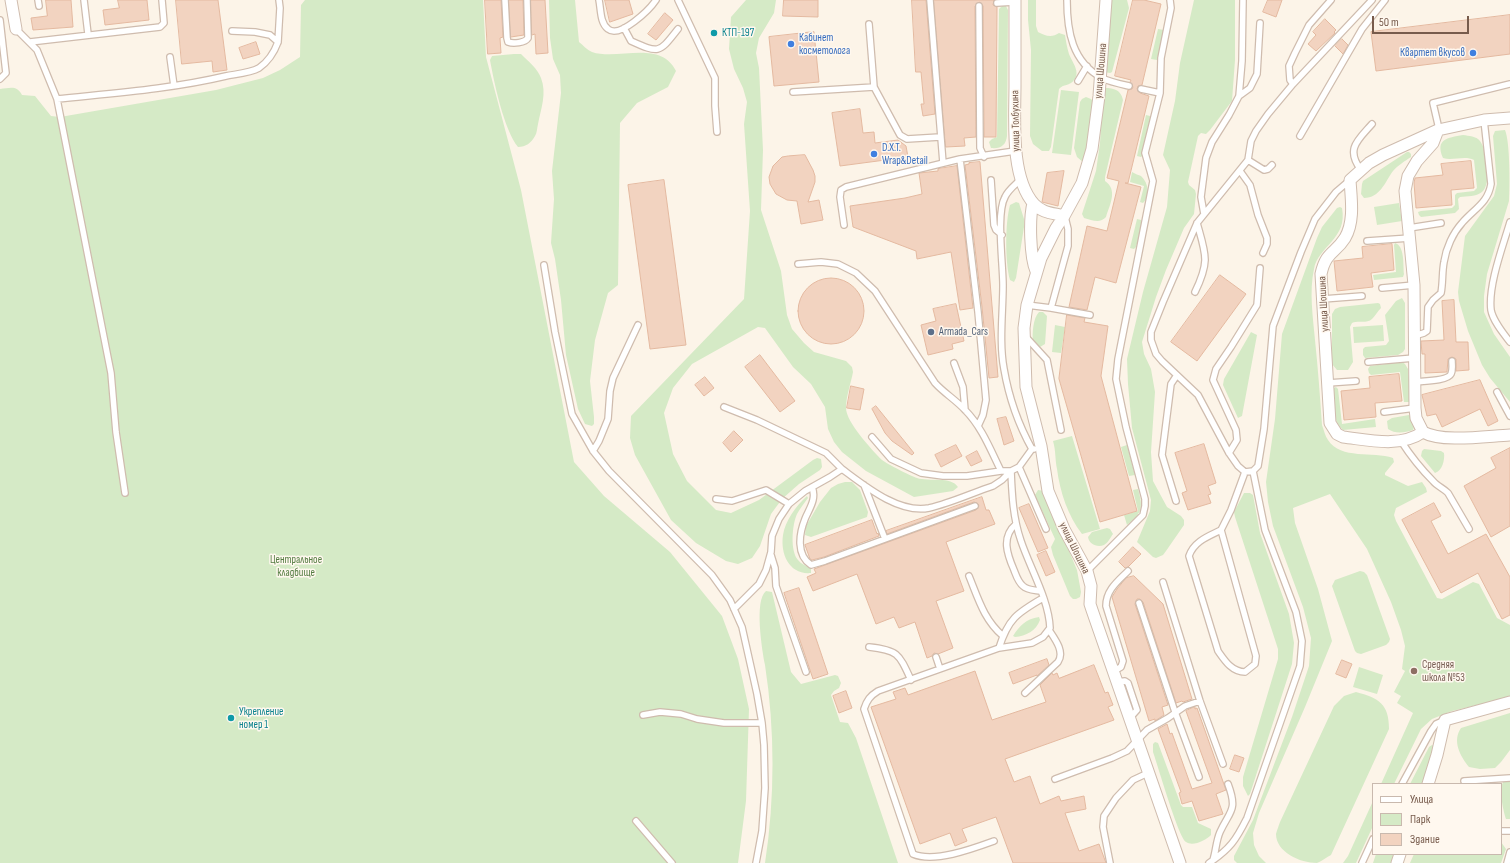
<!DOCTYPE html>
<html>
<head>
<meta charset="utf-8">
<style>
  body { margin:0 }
  #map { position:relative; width:1510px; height:863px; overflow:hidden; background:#fcf4e8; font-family:"Sofia Sans Condensed",sans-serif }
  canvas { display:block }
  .legend { position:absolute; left:1372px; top:783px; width:130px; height:72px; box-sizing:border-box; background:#fff8ef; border:1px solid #c9b9ae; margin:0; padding:5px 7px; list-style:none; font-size:12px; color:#775b4c }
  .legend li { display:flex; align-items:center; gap:8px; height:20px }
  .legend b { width:20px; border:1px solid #c9b9ae }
  .scale { position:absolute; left:1372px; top:16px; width:97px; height:18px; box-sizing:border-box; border:2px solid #775b4c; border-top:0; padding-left:5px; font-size:12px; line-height:14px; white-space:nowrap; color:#775b4c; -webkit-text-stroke:3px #fff8ef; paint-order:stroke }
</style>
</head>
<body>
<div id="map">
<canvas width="1510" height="863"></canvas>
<ul class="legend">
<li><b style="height:5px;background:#fff"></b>Улица</li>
<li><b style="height:11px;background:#d5eac6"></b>Парк</li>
<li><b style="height:11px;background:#f2d3c0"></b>Здание</li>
</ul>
<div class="scale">50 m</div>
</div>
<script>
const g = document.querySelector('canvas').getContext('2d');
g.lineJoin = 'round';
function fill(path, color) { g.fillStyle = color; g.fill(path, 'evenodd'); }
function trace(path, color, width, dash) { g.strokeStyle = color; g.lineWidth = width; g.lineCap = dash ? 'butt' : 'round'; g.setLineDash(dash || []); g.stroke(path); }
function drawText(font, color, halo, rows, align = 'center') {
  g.font = font + ' "Sofia Sans Condensed",sans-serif'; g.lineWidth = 3; g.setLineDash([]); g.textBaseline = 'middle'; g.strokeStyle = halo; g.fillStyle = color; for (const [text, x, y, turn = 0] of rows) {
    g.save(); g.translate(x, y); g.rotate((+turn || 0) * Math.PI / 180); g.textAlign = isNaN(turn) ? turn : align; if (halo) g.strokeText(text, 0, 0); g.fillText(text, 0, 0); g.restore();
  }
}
fill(new Path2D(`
  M305,0H483L486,57L521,190L574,462L604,496L670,552L722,616L738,659L749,709L746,801L738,863H0V89C10,88 17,85 22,95L35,96L51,116L60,117L216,90L263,78L280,70L300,57L301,5Z
  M549,0H575L579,42C583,45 587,50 592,52C618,61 660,39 676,71L668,87L637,103L620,123L618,285L608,293L595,340L590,381L594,417V424L592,426L585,424L578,409L566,355L561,300L555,259L551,243L554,199L552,171L561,93L560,75L553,59L550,38Z
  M746,0H776L774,13L759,38L756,53L759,68L763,150L761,210L781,271L787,315L792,329L804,343L814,352L846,361L852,367L853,372C851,383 846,396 846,408C846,422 872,450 882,460C887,464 911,476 917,478C929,482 951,476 958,487L953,491L914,497L866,471L842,452L834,442L828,429L825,407L811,384L793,367L765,328L758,327L692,364L673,388L664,413L673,454L687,481L716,510L731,513L759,500L813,460L817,458L821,459L822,467L820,470L799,484L782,499L771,514L760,546L752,558L738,564L726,561L696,543L671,520L635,455L630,438L631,416L744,299L750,211L744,124L747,102L743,88L734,69L729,49L731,17Z
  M1028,0H1036V26L1038,32C1045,36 1052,38 1059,33L1065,35C1066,41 1067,48 1069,54C1072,62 1081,72 1074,80C1070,86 1063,84 1059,89L1051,147L1049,151H1042L1033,144L1030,136L1031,50L1028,20Z
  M1102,0H1127L1129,8L1112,72L1110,73L1104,72Z
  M1194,0H1235V60L1232,101L1210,130L1206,134L1201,133L1198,136L1188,182L1189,185L1195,190L1196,194L1194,214L1184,228L1166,270L1156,297L1142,342L1144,354L1151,369L1155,392L1151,452L1153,481L1167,507L1181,516L1184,520V525L1166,551L1163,555L1156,558L1153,557L1137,542L1150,511L1151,500L1132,428L1128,384L1127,359L1143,292L1167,207L1170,170L1163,155L1175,101L1180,63Z
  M1002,6H1006L1008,10L1007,136C1006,145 1001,149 991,148L989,142L992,139L997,137L999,9Z
  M1158,29L1164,30L1157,60L1151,59Z
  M514,54H521C528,61 538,69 541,78C547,93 541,109 538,124C537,128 537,133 535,136C531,143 526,147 518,147C504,130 494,82 490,60L492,56Z
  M1105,88C1114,88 1121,90 1123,100L1105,177V181C1118,190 1110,204 1106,217C1100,224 1092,220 1084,218L1082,214L1096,171L1100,143L1103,91Z
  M1061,90L1079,92L1071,155L1052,153Z
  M1086,97L1091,99L1093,101L1091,124L1084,163L1077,157L1074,148L1080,102L1082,99Z
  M1146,115L1150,116L1151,119L1143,155L1141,157L1137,156Z
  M1505,130C1510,141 1510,187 1509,201L1487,274L1484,296V312L1494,334L1510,357V402L1490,378L1482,365L1468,331L1459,301L1458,292L1465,236L1494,196L1497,184L1493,136L1495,131Z
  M1463,135C1469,136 1476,136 1480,141C1487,150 1492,184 1482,192C1476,197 1467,196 1460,197L1458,199L1459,209L1455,213L1421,217L1419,215L1418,212L1421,211L1452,208L1455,205V195L1457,193L1474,191L1477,188L1474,160C1465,155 1453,161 1443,158C1435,139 1447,138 1463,135Z
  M1407,152H1409L1411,154V157C1405,161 1397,166 1393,171C1385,182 1380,198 1364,198L1361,194L1362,184L1363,181Z
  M1132,172C1135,174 1139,175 1141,176C1149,183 1150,197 1143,203L1140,202L1144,186L1130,182Z
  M1016,202L1019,203L1024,219V227L1016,278L1014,282L1010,280C1005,262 1005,223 1010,205Z
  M1399,203L1402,221L1377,225L1374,207Z
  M1340,207L1342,208C1348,239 1318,246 1314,269C1309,292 1313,317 1315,340C1318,368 1320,397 1322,425C1324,430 1325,436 1328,440C1341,460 1373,451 1393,458L1394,462L1385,473V475L1408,486L1422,482L1426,488L1427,492L1396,508L1394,515L1396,521L1437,598L1442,599L1473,582L1479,584L1497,618L1510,625V697L1452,711L1432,719L1421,729L1394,784H1381L1413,713L1397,703L1401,696L1394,692L1405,671L1402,669L1405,646L1401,630L1391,602L1367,549L1330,494L1293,508L1295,523L1318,589L1332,641L1305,707L1259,813L1253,833L1254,845L1259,856L1266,863H1237L1234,860V856L1253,820L1292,717L1309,666L1311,638L1303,607L1273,526L1268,502L1266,482L1275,419L1282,334L1317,238L1322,227L1337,208Z
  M1137,219L1141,220L1143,223L1136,247L1134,249L1130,248Z
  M1395,243C1405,246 1403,265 1404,274L1403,277L1374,280L1373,275L1396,272L1394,245Z
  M1402,298L1405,303V349L1403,352L1398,355L1365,358L1363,355V349L1365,347L1386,345L1389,341L1385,315L1396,301Z
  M1378,303L1380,304L1381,308C1378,311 1375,316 1372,319C1367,324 1358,320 1352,323L1350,327L1353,362L1348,370H1337L1332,364V314L1335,309L1340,307Z
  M1039,312H1043L1047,316L1045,344L1040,347L1033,342C1032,334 1033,318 1039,312Z
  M1055,325L1065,327L1061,353L1052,352Z
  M1383,325L1384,341L1354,343L1353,327Z
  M1251,332L1257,335L1242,416L1238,418L1223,385L1224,379Z
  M1402,362L1405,364L1408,369L1411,402H1404L1400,372L1371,375L1369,373L1368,369L1370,366Z
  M1336,387L1338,389L1342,424L1375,419L1376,427L1343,430C1332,420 1333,404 1332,389Z
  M1409,415L1413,418L1415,424L1413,430C1404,433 1395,434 1388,429L1387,421L1392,418Z
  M1072,436L1100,529L1082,534C1068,516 1060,492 1057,469C1055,460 1056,451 1053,441Z
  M1127,445L1135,475L1129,476L1121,447Z
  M1424,449L1441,451L1444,453C1445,460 1442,471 1435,473L1421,456L1422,451Z
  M845,482H852L860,490L868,512L867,517L811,537L805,535L806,526L820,502L831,488L838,484Z
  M1138,489C1143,507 1143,513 1127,525L1124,515L1138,511L1133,490Z
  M1038,490L1044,491L1077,570L1081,592L1080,597L1076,599H1073L1070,596L1053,555L1051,547L1055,539L1035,495Z
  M1244,493H1250L1253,495L1260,533L1289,614L1294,643L1292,664L1250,794L1248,796L1243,786V777L1278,659V649L1235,517L1234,512Z
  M807,496L808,498C804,503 800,509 797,514C792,525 790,551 798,560C801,564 806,566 811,568V573C790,575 780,555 783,535C785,521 796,506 807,496Z
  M1107,528L1110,529L1113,534C1110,538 1108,543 1104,545C1097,548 1089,544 1088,537L1092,532Z
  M1360,571L1364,572L1367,575L1390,639L1389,642L1386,645L1361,654L1357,653L1355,651L1332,586L1335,580Z
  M766,591L772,592L791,672L801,684L835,675L838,676L841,683L839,688L834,691L831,695L840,722L848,723L856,738L898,863H765C775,798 775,730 765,665C762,650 754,600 766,591Z
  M1039,617L1040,620C1036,631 1026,636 1015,637L1013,636C1020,625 1026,619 1039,617Z
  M1359,667L1383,675L1377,694L1353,687Z
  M1356,692C1379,698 1389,704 1389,729L1331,855C1327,857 1322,861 1317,863C1300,863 1276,852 1276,834C1277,830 1279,825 1280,822L1334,706L1344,696Z
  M1510,713V750L1501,762L1495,768L1480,769L1469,767C1460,756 1452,741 1461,728Z
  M1155,742L1158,743L1181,805L1183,807H1192L1198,823L1211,829V835C1206,840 1193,847 1186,842C1178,836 1158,766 1153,752V744Z
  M1432,745L1434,746L1433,750L1422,784H1410L1429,747Z
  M1504,781H1510V819H1506C1503,810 1498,787 1504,781Z
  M1373,801V826L1356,863H1343L1348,856Z
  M1501,842L1506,849L1501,863H1410L1414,854H1446L1452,855L1463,854H1501Z
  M1376,854H1395L1391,863H1373Z`), '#d5eac6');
const building = new Path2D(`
  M46,0H71L73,27L33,30L31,18L47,16Z
  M118,0H147L149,20L105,25L103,10L119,8Z
  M176,0H218L227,70L213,72L212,61L182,64Z
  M485,0H501L503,37L500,38L501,53L488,54Z
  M509,0H523L524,35L511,37Z
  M531,0H545L548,53L536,54L535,34L532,35Z
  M605,0H629L633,14L610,22Z
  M784,0H818V17L783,16Z
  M912,0H926L935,114L923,116L921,104H924L921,72H916Z
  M934,0H994L993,5L997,7L996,137H984L983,6L981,3L979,2L975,6L976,137L964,138L965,146L946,147Z
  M1133,0H1144L1161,4L1142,85L1138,86L1137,89L1140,93L1149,96L1128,183H1125L1141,187L1116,283L1095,277L1087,310L1069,307L1087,226L1107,231L1119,181L1107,178L1128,90L1132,89L1133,87L1130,82L1131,80L1115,76Z
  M1268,0H1282L1276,17L1263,12Z
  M665,13L673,20L656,40L648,34Z
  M1510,15V54L1376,71L1371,32Z
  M1325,19L1336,30L1334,32L1335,33L1316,51L1308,44L1316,35L1313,32Z
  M814,32L819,82L774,86L769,37Z
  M1342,39L1348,45L1343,54L1335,46Z
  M256,42L260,54L243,59L239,48Z
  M860,109L863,133L874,132L875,143L898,140L906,146L908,157L840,166L832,113Z
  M805,155L813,170L815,176V182L808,202L819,200L823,220L801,224L797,201L787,200L776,194L770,184L769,177L773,166L782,157L788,156Z
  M1471,161L1474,188L1451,190L1452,205L1416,208L1414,183L1415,178L1443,175L1441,164Z
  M980,162L998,377L989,378L982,307L965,165L969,164V163Z
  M957,166L973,308L960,310L951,252L917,259L916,251L853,227L850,206L905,198L922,194L919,173L938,171V169Z
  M1064,171L1058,206L1042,202L1047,173Z
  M664,180L686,345L650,349L628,185Z
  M1392,244L1394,270L1371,273L1373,287L1337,291L1334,261L1363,258L1362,247Z
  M1220,275L1246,294L1197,361L1171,342Z
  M798 311a33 33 0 1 1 66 0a33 33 0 1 1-66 0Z
  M1454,300L1456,342H1468L1469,370L1456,371V359L1452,357L1448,359L1447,372L1425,373V354H1422L1421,341L1444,340L1442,301Z
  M956,304L964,341L952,344L953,349L928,355L921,325L936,321L933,309Z
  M1067,315L1085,318L1084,322L1108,326L1101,376L1137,511L1100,522L1059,379Z
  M760,355L795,401L780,412L745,367Z
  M1399,374L1402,401L1375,403L1376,417L1344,420L1341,391L1370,388L1369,377Z
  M705,377L714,388L704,396L695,385Z
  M1480,380L1498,421L1488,426L1480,409L1442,427L1436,414L1427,416L1422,395Z
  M851,386L864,389L860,410L847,408Z
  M876,406L914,453L912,455L892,441L885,433L872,409Z
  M1006,417L1014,441L1004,445L997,419Z
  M734,431L743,440L731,452L723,443Z
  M1204,444L1216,483L1208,486L1211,494L1208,495L1211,503L1188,510L1182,493L1187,491L1175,453Z
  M956,445L962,456L941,467L935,455Z
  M1510,448V526L1491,537L1464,486L1496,468L1491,458Z
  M977,451L982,461L971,466L966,457Z
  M982,497L986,510H989L995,524L946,542L964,591L936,601L953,648L938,654L934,653L932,656L927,658L915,622L899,628L894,617L876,624L857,574L813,591L807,577L816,573L814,569L976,510L979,505L977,503L974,502L887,534L886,531Z
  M1434,503L1441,516L1431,521L1448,554L1486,534L1510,577V615L1502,619L1478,573L1441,593L1402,520Z
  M1029,504L1048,548L1038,552L1019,508Z
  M872,520L877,534L878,533L879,536L824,557L812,560L810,559L805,545Z
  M1133,547L1141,554L1128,567L1125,568L1119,562Z
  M1046,551L1055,572L1046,576L1037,555Z
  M1134,576L1163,604L1192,699L1183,702L1182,701L1176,703L1143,602L1140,599H1137L1135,604L1168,705L1162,707L1164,715L1155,721V719L1149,721L1112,597L1117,589L1126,578Z
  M799,588L828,674L813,679L784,593Z
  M1047,659L1049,665L1037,676V675L1013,684L1009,673Z
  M1342,660L1352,664L1346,678L1336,674Z
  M1094,665L1105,693L1108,692L1113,705L1108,707L1114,720L1005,759L1014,782L1030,776L1040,804L1059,796L1061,801L1084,796L1086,809L1065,813L1079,851L1099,844L1106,863H1013L996,817L962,829L967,841L955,846L950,833L920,844L871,707L896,699L893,692L905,688L908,695L975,671L992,720L1046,702L1040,685L1052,673L1053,675L1057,673L1059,678Z
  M846,691L852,708L839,713L833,696Z
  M1195,707V709L1197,708L1226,790L1216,794L1223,814L1199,821L1192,801L1182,804L1179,793L1181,792L1158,729L1167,724L1170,734L1172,733L1192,789L1212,783L1186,711Z
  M1235,755L1244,758L1239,772L1230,769Z`);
fill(building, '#f2d3c0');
trace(building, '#e4b9a0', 1);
const lane = new Path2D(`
  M38,0L39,6
  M84,0L88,34
  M505,0L507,38L508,42C513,44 525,43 528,38L527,0
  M599,0C601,10 600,23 608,29C620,39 650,9 656,0
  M678,0L715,78V106L717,132
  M930,0L943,163
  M1067,0C1067,31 1072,62 1102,78C1110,82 1120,84 1129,86
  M997,3L1015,2
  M979,6L980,148L984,157
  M0,20L6,73L0,79
  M869,24L874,87L900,135L907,139L940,137
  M624,28L631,41C660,54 659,53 678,29
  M16,29L37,50L57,99C114,93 171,89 226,76C236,74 250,73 259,68C269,61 274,53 278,42L270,35L255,32L232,31
  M30,42L160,27L164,23L162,0
  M278,42L280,8L279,0
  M170,57L174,86
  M1078,81L1087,66
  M1293,84L1290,80L1289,66L1295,53L1309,25L1331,0
  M1141,89L1160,93L1161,58L1171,8L1170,0
  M793,92L874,87
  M1239,96L1250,88L1257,74L1260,23
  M57,99L111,373L116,432L125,493
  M1439,129L1433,103L1510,84
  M1300,136L1362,29L1385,0
  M960,159L978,312L986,400L983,415L978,426
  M1248,160L1197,223L1163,302L1151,332V340L1156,354L1162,361L1198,395L1229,453L1238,466L1245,472L1253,471L1258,466L1264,429L1273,326L1301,252L1315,219L1336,192L1350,180
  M1272,165L1268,169L1264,170L1248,160L1251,141L1256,131L1268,114L1293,84L1372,0
  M1361,170C1345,149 1358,140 1372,124
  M1240,171L1250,185L1258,215L1267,238V244L1263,253
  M1021,179C1015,185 1008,190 1005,197C996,213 1003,264 1003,285C1003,312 999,343 1004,369C1009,398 1018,424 1032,449H1034
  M991,180L994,225L996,230L1002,235
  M1204,214L1201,197L1206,158L1212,142L1229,115L1239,96L1242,61L1243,0
  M1510,222C1503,246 1488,285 1491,310C1493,321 1503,333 1510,342
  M844,225L840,197L841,190L846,187L960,159L1015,151
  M1409,228L1441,223
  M1367,241L1410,238
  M798,264L821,262L838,264L856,273L875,291L935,383C944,393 956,400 965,410C982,427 991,451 1001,471H1011
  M544,265L555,332L572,414L593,451L609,471L712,575L730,600L742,627L757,694L762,723L764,745L765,788L762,831L756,863
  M1382,288L1414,285
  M1195,292C1210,261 1206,255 1197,223
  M1323,299L1362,296
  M1027,305L1051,308L1068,246V229L1065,217
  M1051,308L1090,315
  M1414,336L1424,333L1427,331L1428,307L1433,300L1441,293C1443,283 1442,272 1444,262C1446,248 1453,233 1462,223C1474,209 1488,203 1491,184L1484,120
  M1026,337L1047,360L1061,430
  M1368,362L1414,358
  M954,363L963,387L965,410
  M1414,382C1422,381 1448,381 1451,374C1453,370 1452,365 1452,361
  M1328,383L1356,381
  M1497,392L1510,416
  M724,407L757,420L826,453L842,469
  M1384,412L1415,408
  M872,437L891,459L921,473L943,476H967L1001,471
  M1401,441C1410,455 1421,469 1433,481C1437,486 1443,488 1448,493L1469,529
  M593,451L599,441L608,419L610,391L613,378L638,325
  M1229,453L1237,440L1236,430L1213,380L1216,369L1231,347L1257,305L1260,268
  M1019,467L1046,529
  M864,485L885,539
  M812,487C817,499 809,509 805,519C799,534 796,555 811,565L825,561L975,506
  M716,499L732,501L766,490L789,504
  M1176,501L1162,455L1171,384L1177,375
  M1016,524C1001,537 1007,554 1014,570C1016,575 1018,582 1023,586C1027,590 1034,590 1040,591
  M1221,530C1209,536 1194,541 1189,556L1218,651C1225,661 1232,672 1245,672L1255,664L1256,656L1221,530L1231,510L1245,472
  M771,555L775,568L776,586L806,672
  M1087,571L1143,515L1145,506V499L1126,427L1116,379L1118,359L1153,181L1145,153L1160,93
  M969,576C978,598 984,620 1003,636
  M1163,582L1200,701L1223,764
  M1139,603L1175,712L1199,777
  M734,609L759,584L766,570L771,552L772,536L779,519L789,504L805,491L830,477L842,469C865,486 899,514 929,508C951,503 972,493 993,486L1002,480L1011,471
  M869,647C898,650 899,654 911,680
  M999,648C1008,619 1017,613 1043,598
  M936,657L940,669
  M1112,672L1121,667L1123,661L1106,606C1106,590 1118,581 1128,571
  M1116,682L1125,681L1128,683L1137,710L1129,719
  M1025,693L1058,662C1065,652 1055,639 1049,630
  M643,715L660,712L681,714L697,719L724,723H762
  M1055,779L1112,758L1127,751L1147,730L1168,718L1185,706L1200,701
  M1464,781L1510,778
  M1402,784L1431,731L1436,724L1445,720
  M636,821L672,863
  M1501,831H1510
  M994,841C972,849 934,863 913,854L864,709C867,700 870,696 878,691L999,648L1032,643L1043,637L1050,628C1049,600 1030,568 1021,541C1013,518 1012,495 1011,471L1019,467L1032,449
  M1213,860C1216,851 1216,841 1220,832C1230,810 1238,811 1228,784
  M1110,863L1103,827L1104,816L1116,798L1133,780L1148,773
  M1209,863C1230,849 1236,840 1247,818L1300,666L1302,641L1296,612L1265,530L1253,471
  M1362,863L1373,839
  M1507,863L1510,852`);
const street = new Path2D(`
  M11,0L16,29
  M1015,0C1015,28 1015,57 1015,85C1015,119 1010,177 1034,204C1042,213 1053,213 1064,216
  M1106,0L1099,96L1092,149L1082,183L1064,216L1056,228L1041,258L1027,305L1024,328L1026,387L1041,446L1048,491L1064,529L1087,571L1091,586L1090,604L1092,610L1180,863
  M1510,118L1484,120L1438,130L1383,155L1369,163L1350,180C1351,198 1355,221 1345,238C1335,254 1326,251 1321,274L1330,423L1337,434L1343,437C1369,440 1400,448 1423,432C1442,443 1487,436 1510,435
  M1033,203C1029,219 1030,257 1036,271
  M1423,432L1416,418L1415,408L1414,285L1405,191L1408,176L1417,161L1433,143L1438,130
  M1428,784L1437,755L1445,720L1510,702
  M1397,863L1400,854`);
trace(lane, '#cfbcae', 8);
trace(street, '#cfbcae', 13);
trace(lane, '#fff', 5.5);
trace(street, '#fff', 11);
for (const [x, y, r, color] of [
  [714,33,4,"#0f9aa8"],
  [791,44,4,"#3f7fe0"],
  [1473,53,4,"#3f7fe0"],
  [874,154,4,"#3f7fe0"],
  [931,332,4,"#5c6f8a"],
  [1414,671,4,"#8d6e63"],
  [231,718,4,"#0f9aa8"]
]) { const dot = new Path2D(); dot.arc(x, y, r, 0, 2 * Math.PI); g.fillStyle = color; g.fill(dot); trace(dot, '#fff8ef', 1.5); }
drawText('11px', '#0d838f', '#fff8ef', [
  ["КТП-197",722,33],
  ["Укрепление",239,712],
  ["номер 1",239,725]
], 'left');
drawText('11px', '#366cbe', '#fff8ef', [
  ["Кабинет",799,38],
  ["косметолога",799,51],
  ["Квартет вкусов",1465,53,"right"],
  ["D.X.T.",882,148],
  ["Wrap&Detail",882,161]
], 'left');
drawText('11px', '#775b4c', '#fff8ef', [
  ["улица Шошина",1101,71,-85],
  ["улица Толбухина",1016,121,-91],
  ["улица Шошина",1324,304,-93],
  ["улица Шошина",1074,548,64]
]);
drawText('11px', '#4e5e75', '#fff8ef', [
  ["Armada_Cars",939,332]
], 'left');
drawText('11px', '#557d43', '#fff8ef', [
  ["Центральное",296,560],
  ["кладбище",296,573]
]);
drawText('11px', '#785e54', '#fff8ef', [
  ["Средняя",1422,665],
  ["школа №53",1422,678]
], 'left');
</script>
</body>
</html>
